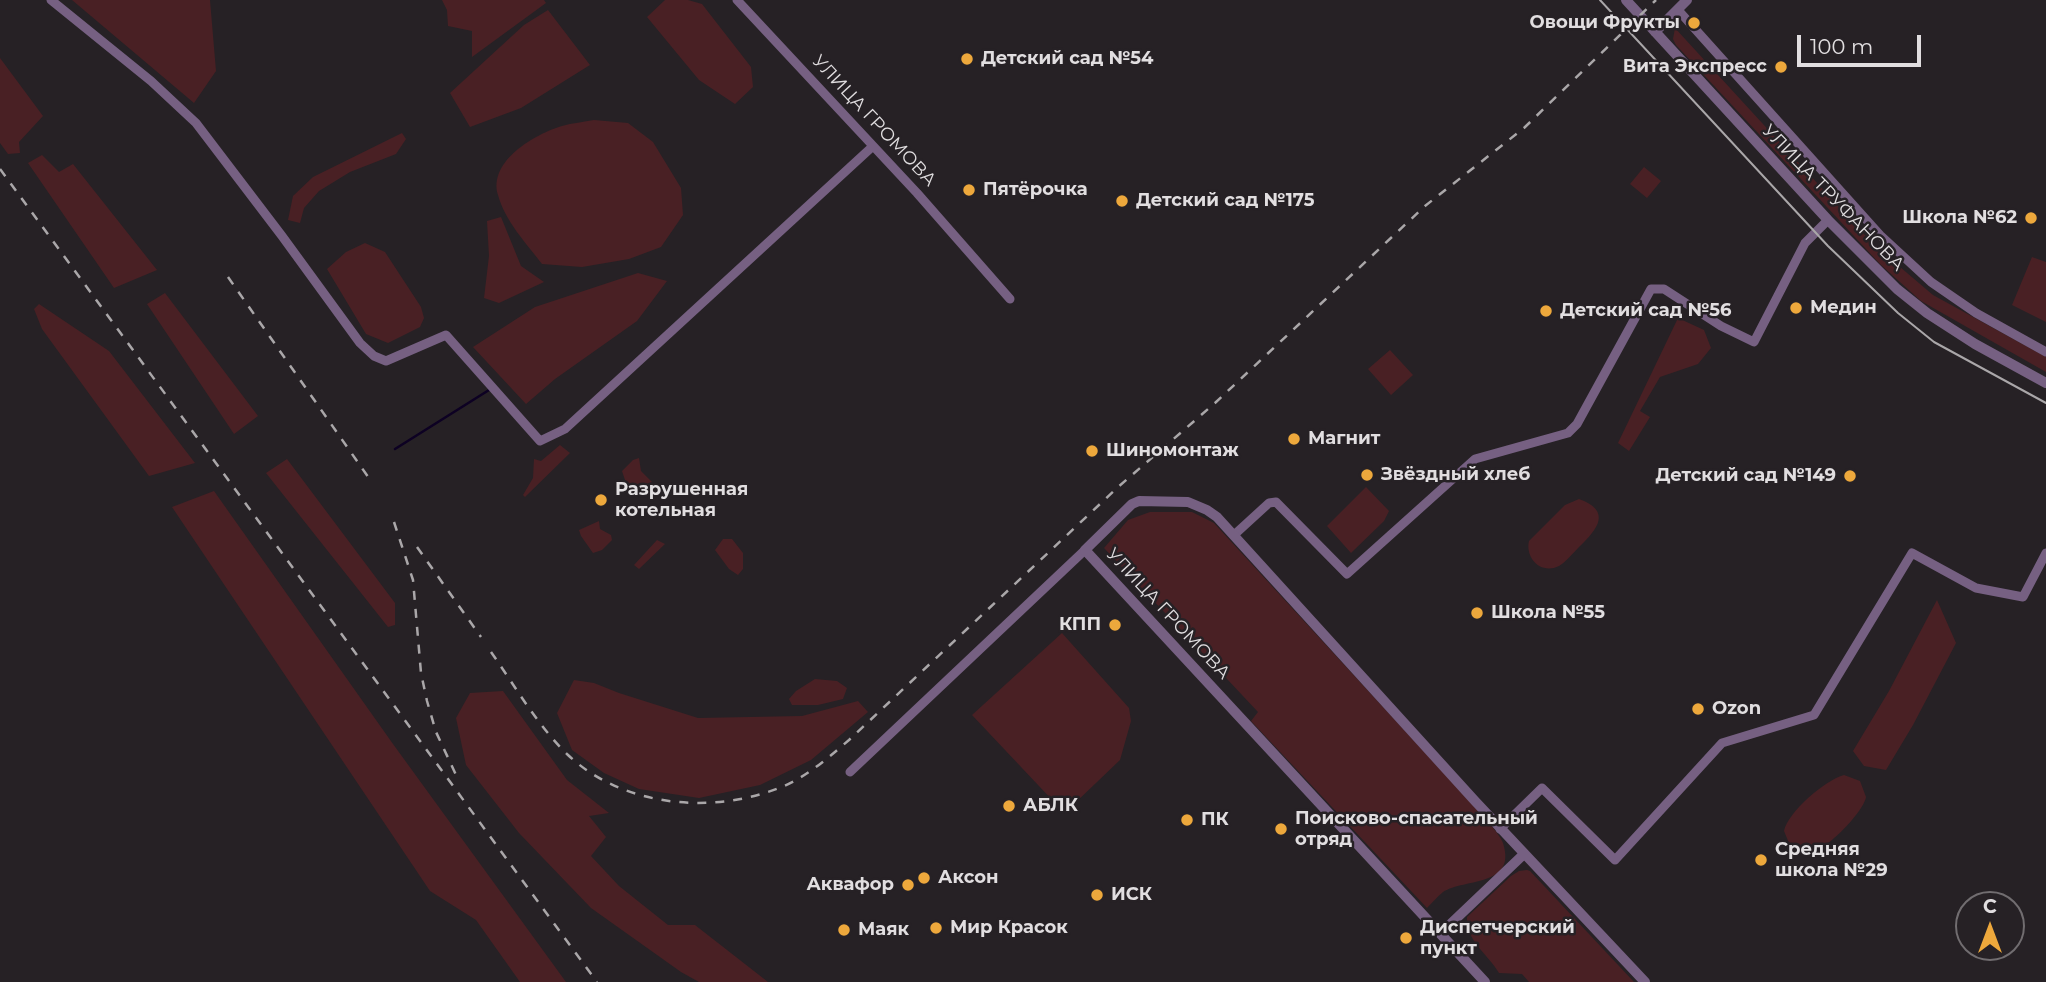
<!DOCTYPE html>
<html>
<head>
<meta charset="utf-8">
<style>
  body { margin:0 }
  #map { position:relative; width:2046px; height:982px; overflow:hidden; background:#262125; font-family:Montserrat,sans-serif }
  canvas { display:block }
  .north { position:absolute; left:1955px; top:891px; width:70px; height:70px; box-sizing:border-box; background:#262125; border:2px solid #716d70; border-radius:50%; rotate:0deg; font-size:19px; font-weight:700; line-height:28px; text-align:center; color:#e1dee0 }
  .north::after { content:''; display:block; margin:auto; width:24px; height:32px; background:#eda83c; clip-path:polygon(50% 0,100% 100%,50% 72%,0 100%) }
  .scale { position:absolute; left:1797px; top:35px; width:124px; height:32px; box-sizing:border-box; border:4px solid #e1dee0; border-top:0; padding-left:9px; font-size:21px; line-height:24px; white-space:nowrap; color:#e1dee0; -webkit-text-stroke:5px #262125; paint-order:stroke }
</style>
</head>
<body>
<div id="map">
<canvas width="2046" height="982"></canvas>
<div class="north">С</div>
<div class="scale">100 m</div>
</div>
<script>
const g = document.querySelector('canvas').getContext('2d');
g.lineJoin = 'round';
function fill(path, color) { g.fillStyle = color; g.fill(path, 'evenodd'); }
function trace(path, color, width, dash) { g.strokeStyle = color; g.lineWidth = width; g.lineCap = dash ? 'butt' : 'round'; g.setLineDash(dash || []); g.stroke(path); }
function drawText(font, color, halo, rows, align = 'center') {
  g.font = font + ' Montserrat,sans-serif'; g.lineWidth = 5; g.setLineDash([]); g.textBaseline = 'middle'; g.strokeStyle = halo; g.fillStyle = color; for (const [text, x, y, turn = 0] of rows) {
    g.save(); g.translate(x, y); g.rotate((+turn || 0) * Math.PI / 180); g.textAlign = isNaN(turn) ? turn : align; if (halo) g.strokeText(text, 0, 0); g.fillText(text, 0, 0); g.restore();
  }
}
fill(new Path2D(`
  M72,0H210L216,71L194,103Z
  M442,0H544L546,3L472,57V31L448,26L447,10Z
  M665,0H688L702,4L751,67L753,87L735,104L699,80L647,17Z
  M548,10L590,65L521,108L470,127L450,93L524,25Z
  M1675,28L1873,244L1933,295L2046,357V372L1921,301L1880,264L1676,45L1673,39Z
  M0,58L43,116L19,142L20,153L8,154L0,143Z
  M594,120L628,123L653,142L681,188L683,215L661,247L629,259L582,267L542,264C526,243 505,221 498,195C488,161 535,134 562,126C572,123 584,122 594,120Z
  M402,133L406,139L396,154L350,172L319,191L304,208L300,223L288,220L293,196L313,177Z
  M42,155L59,172L73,164L157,270L114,288L28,163Z
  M1644,167L1661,181L1647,198L1630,184Z
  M501,217L521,266L544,282L499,303L484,298L489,256L487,221Z
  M365,243L385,252L421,307L424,318L420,327L388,343L366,334L327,269L346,252Z
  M2032,257L2046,262V322L2012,305Z
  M638,273L667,281L637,321L555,379L526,404L473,347L535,307Z
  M165,293L258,416L234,434L147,304Z
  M39,304L109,351L195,463L149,476L42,329L34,309Z
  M1678,318L1704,330L1711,348L1698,364L1660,377L1640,411L1650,417L1629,451L1618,443Z
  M1390,350L1413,375L1391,395L1368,369Z
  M560,445L570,453L525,497L523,495L533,478L534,459L541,461Z
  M639,458L641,471L652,482L634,492L626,483L622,471L633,460Z
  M287,459L395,603V625L388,627L266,473Z
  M1366,487L1389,511L1384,521L1351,553L1327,526Z
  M214,491L393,744L566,982H520L476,920L430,891L172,507Z
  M1579,499C1612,511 1598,529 1579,547C1573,553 1566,562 1559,566C1541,575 1525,558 1529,541L1565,505Z
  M1150,512H1192L1214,523L1472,804C1480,814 1499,832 1503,843C1517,887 1465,878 1443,892C1438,896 1432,903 1427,908L1251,721L1258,712L1104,548L1128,520Z
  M599,521L600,529L611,535L612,540L602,550L593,553L581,536L579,530Z
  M723,539H732L743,553V569L738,575L729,569L715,550Z
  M657,540L665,544L639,569L634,565Z
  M1937,600L1956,643L1913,725L1886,770L1864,766L1853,751L1889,691Z
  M1062,633L1129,708L1131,721L1120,760L1073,805L1065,807L1055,803L972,715Z
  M815,679L837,681L847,688L843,699L818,705H792L789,699L796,691Z
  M574,680L594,683L619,693L698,718L802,716L858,701L868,712L811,760L760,785L699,798L639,789L604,773L572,750L557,713Z
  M503,691L567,780L609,813L589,816L606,837L591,856L619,886L668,925H695L768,982H699L681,972L591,908L519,833L466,765L456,718L470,693Z
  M1844,775L1860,781L1866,797C1864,812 1823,854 1807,854C1802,854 1795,850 1791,848L1784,831C1788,812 1825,780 1844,775Z
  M1527,870L1530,871L1634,982H1529L1522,974L1499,973C1488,954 1465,940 1467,917L1511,876L1519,871Z`), '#492024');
trace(new Path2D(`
  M395,449L489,390`), '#0d0123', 2.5);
trace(new Path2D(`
  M51,0L151,81L196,123L282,236L360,343L374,356L386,361L446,335L540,441L565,429L872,147
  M737,0L917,193L1010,299
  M1678,10L1880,235L1931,282L1976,313L2046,352
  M1234,535L1269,503L1276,502L1347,574L1475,459L1568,433L1577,424L1651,289H1664L1721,326L1754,342L1805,243L1828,220
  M850,772L1085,550
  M1500,829L1542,788L1615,860L1722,743L1814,715L1912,553L1976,588L2023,597L2046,553`), '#766082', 9);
trace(new Path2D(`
  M1626,0L1828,220L1897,289L1927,313L1975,344L2046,383
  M1655,32L1687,0
  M1441,933L1524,854
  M1485,982L1085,550L1132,504L1139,501L1188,502L1207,510L1217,517L1475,801L1645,982`), '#766082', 10);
trace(new Path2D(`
  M1600,0L1828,246L1898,313L1934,342L2046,403`), '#aaa7a9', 2);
trace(new Path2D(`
  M0,169L597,982
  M228,277L371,481
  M394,522L413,580L421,673L427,701L436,732L457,777
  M417,547L481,637
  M491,652C515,686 537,725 568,755C624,808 715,815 784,786C809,775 829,757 849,740L1117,488L1215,403L1425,206L1524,128L1656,0`), '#aaa7a9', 2.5, [9, 9]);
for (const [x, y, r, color] of [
  [1694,23,7,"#eda83c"],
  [967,59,7,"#eda83c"],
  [1781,67,7,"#eda83c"],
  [969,190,7,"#eda83c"],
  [1122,201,7,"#eda83c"],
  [2031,218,7,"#eda83c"],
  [1796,308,7,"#eda83c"],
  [1546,311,7,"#eda83c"],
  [1294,439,7,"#eda83c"],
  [1092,451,7,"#eda83c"],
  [1367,475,7,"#eda83c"],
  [1850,476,7,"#eda83c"],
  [601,500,7,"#eda83c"],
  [1477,613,7,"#eda83c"],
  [1115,625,7,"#eda83c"],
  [1698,709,7,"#eda83c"],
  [1009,806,7,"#eda83c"],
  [1187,820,7,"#eda83c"],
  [1281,829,7,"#eda83c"],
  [1761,860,7,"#eda83c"],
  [924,878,7,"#eda83c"],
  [908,885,7,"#eda83c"],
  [1097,895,7,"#eda83c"],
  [936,928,7,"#eda83c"],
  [844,930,7,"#eda83c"],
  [1406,938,7,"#eda83c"]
]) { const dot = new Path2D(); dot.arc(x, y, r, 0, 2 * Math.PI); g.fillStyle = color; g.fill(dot); trace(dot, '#262125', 2.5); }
drawText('bold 18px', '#e1dee0', '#262125', [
  ["Овощи Фрукты",1680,23,"right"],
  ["Детский сад №54",981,59],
  ["Вита Экспресс",1767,67,"right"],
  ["Пятёрочка",983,190],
  ["Детский сад №175",1136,201],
  ["Школа №62",2017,218,"right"],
  ["Медин",1810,308],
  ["Детский сад №56",1560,311],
  ["Магнит",1308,439],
  ["Шиномонтаж",1106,451],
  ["Звёздный хлеб",1381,475],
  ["Детский сад №149",1836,476,"right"],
  ["Разрушенная",615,490],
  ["котельная",615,511],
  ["Школа №55",1491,613],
  ["КПП",1101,625,"right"],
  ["Ozon",1712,709],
  ["АБЛК",1023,806],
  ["Поисково-спасательный",1295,819],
  ["отряд",1295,840],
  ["ПК",1201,820],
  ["Средняя",1775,850],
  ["школа №29",1775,871],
  ["Аксон",938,878],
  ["Аквафор",894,885,"right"],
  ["ИСК",1111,895],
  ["Мир Красок",950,928],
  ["Диспетчерский",1420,928],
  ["пункт",1420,949],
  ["Маяк",858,930]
], 'left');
drawText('18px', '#e1dee0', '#262125', [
  ["УЛИЦА ГРОМОВА",874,121,47],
  ["УЛИЦА ТРУФАНОВА",1833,198,46],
  ["УЛИЦА ГРОМОВА",1168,614,47]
]);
</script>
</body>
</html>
